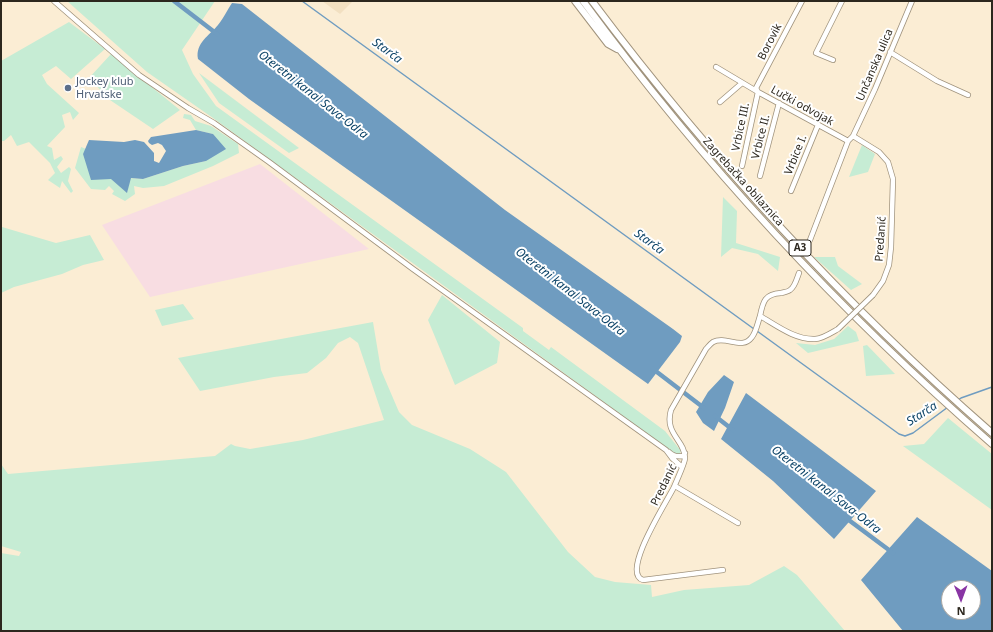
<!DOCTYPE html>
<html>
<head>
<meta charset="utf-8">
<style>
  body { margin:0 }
  #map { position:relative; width:993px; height:632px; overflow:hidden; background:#fbedd4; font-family:"Noto Sans",sans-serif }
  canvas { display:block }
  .frame { position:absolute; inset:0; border:2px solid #2c271e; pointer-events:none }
  .north { position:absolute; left:941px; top:580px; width:40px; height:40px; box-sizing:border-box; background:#fff; border:1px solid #aba9a5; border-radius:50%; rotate:179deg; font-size:11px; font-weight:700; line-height:16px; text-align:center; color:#2c271e }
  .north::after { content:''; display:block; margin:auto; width:14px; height:18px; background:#8935a4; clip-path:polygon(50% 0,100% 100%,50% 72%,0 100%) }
</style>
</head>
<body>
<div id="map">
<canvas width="993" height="632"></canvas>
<div class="frame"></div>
<div class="north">N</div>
</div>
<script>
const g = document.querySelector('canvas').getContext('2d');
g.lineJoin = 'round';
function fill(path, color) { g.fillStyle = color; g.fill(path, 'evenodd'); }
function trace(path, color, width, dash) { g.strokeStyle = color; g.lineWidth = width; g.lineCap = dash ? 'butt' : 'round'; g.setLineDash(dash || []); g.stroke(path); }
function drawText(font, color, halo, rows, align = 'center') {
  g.font = font + ' "Noto Sans",sans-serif'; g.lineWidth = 4; g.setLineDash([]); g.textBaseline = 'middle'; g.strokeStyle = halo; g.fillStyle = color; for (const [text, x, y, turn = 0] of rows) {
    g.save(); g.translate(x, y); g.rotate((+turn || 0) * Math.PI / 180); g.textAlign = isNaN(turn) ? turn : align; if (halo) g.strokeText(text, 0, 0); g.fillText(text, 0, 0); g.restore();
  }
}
fill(new Path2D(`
  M322,1H353L340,14Z`), '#f2e0c1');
fill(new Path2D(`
  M260,164L369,249L150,297L102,225Z`), '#f8dde2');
fill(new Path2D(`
  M67,1H215L182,50L193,74L216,106L523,328V331L549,350L551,347L665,431L681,451L679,455L674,453L213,118L147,72Z
  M69,22L105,49L71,79L56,66L42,75L47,84L79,113L73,120L70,112L62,115L65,127L47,146L52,148L54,160L61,156L63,159L57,167L61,173L69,167L71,169L68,181L73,191L71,193L62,181L60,188L48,180L55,173L50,163L29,142L17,146L11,135L4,141H1V61Z
  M111,54L180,110L153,129L110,100L89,78Z
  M199,73L299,148L289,153L219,103Z
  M184,114L191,115L195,121L211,126L238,144L239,153L213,166L164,186L143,188L134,186L135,194L125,201L112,194L114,191L109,186L105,190L91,189L75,168L81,147L86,149L83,154L127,192L130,178L143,179L183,166L206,161L213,134L196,130L190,120L183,118Z
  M862,145L875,154L868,172L849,177Z
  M723,197L737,211L736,243L780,257L778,271L758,254L732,248L721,257Z
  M1,221L2,227L56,243L90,235L104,260L83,265L62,274L14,287L1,293Z
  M814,257H835L838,266L862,284L851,290Z
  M442,295L500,342L497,363L455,385L428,320Z
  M183,304L194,319L162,326L155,310Z
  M373,322L381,370L399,412L412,425L470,449L506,472L568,552L595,577L615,582L651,585L652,597L684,590L749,585L784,566L797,575L845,631H1V553L19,556L21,552L1,546V464L8,474L215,456L231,444L235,446L250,449L303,440L384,420L358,343L350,337L338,343L326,358L307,373L274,377L200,391L178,358Z
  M848,326L856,332L859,341L808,353L796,343L815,345L834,339Z
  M867,345L895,374L866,376L863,346Z
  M948,418L992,454V510L903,446L924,444Z`), '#c6ecd4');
fill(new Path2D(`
  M232,3L242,4L505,210L673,329L682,336L680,342L648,384L249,99L198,59C195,43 210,35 218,25C224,18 227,10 232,3Z
  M196,130L213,134L226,149L206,161L183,166L143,179L131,178L127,193L111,179L91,180L83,154L89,140L124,142L135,140L144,142L154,153V161L159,163L166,151L162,145L158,143L152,145L149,143L148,141L151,137Z
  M724,375L734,382L725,408L714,431L703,423L696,412L708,392Z
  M746,393L876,491L834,539L773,481L721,439Z
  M917,517L992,571V631H903L861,580ZM949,588H973V612H949Z`), '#6f9cc0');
trace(new Path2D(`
  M302,1L754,329
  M757,331L899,434L905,436L913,433L948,407
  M958,400L961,398L992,387`), '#6f9cc0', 1.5);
trace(new Path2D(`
  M174,1L217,34
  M653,369L704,408
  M715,416L733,430
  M846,518L893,553`), '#6f9cc0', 4.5);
const minor = new Path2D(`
  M54,1L139,75L188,108L214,123L269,162L413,269L666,450L672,458L682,467
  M890,52L937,81L968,95
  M833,60L816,53L842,1
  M716,67L758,92L848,141L853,136L875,89L912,1
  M720,102L742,83
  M853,136L879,152L888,162L893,179L891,247L889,265L883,281L873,295
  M742,166L758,92L756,88L802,1
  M760,176L779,103
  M791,191L818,125
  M810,240L848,141
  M760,316C763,301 765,294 781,293C784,292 788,292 790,290C795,287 797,278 799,273
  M669,452C673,456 677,457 683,456L685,453
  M675,486L738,523
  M723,570L643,580C620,573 668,500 674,487C676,482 685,463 685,458C685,440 664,434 671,410L706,349C708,347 710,344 713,342C726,335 742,351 752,337C756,332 758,322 760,316C776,325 795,340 815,339C822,339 831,333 838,329`);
const highway = new Path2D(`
  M575,1L608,44L617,49
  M583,1C702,163 840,312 992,444
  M592,1C710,158 844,304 992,433`);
trace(minor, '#a0937d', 6);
trace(highway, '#a0937d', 8);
trace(minor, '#fff', 4.5);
trace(highway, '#fff', 6);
const minorBridge = new Path2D(`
  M838,329L873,295`);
trace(minorBridge, '#a0937d', 6, []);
trace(minorBridge, '#fff', 4.5);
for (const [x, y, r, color] of [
  [68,88,4,"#5c6f8a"]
]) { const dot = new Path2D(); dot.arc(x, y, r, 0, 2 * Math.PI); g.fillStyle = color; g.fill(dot); trace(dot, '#fff', 1.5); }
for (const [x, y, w] of [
  [800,248,22]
]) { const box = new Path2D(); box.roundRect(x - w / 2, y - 8, w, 16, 3); g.fillStyle = '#fff'; g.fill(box); trace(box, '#2c271e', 1); }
drawText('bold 10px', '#2c271e', null, [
  ["A3",800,248]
]);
drawText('11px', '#2c271e', '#fff', [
  ["Borovik",770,42,-63],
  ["Unčanska ulica",875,65,-67],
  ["Lučki odvojak",802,106,29],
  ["Vrbice III.",741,127,-78],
  ["Vrbice II.",761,137,-76],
  ["Vrbice I.",796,155,-68],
  ["Zagrebačka obilaznica",743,182,48],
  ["Predanić",881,239,-86],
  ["Predanić",664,485,-64]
]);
drawText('11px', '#4e5e75', '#fff', [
  ["Jockey klub",76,82],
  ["Hrvatske",76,95]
], 'left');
drawText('italic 12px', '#0d4468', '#fff', [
  ["Starča",387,51,36],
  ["Oteretni kanal Sava-Odra",313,95,38],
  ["Starča",649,242,36],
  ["Oteretni kanal Sava-Odra",570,292,38],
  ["Starča",922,414,-33],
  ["Oteretni kanal Sava-Odra",826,490,38]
]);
</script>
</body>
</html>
